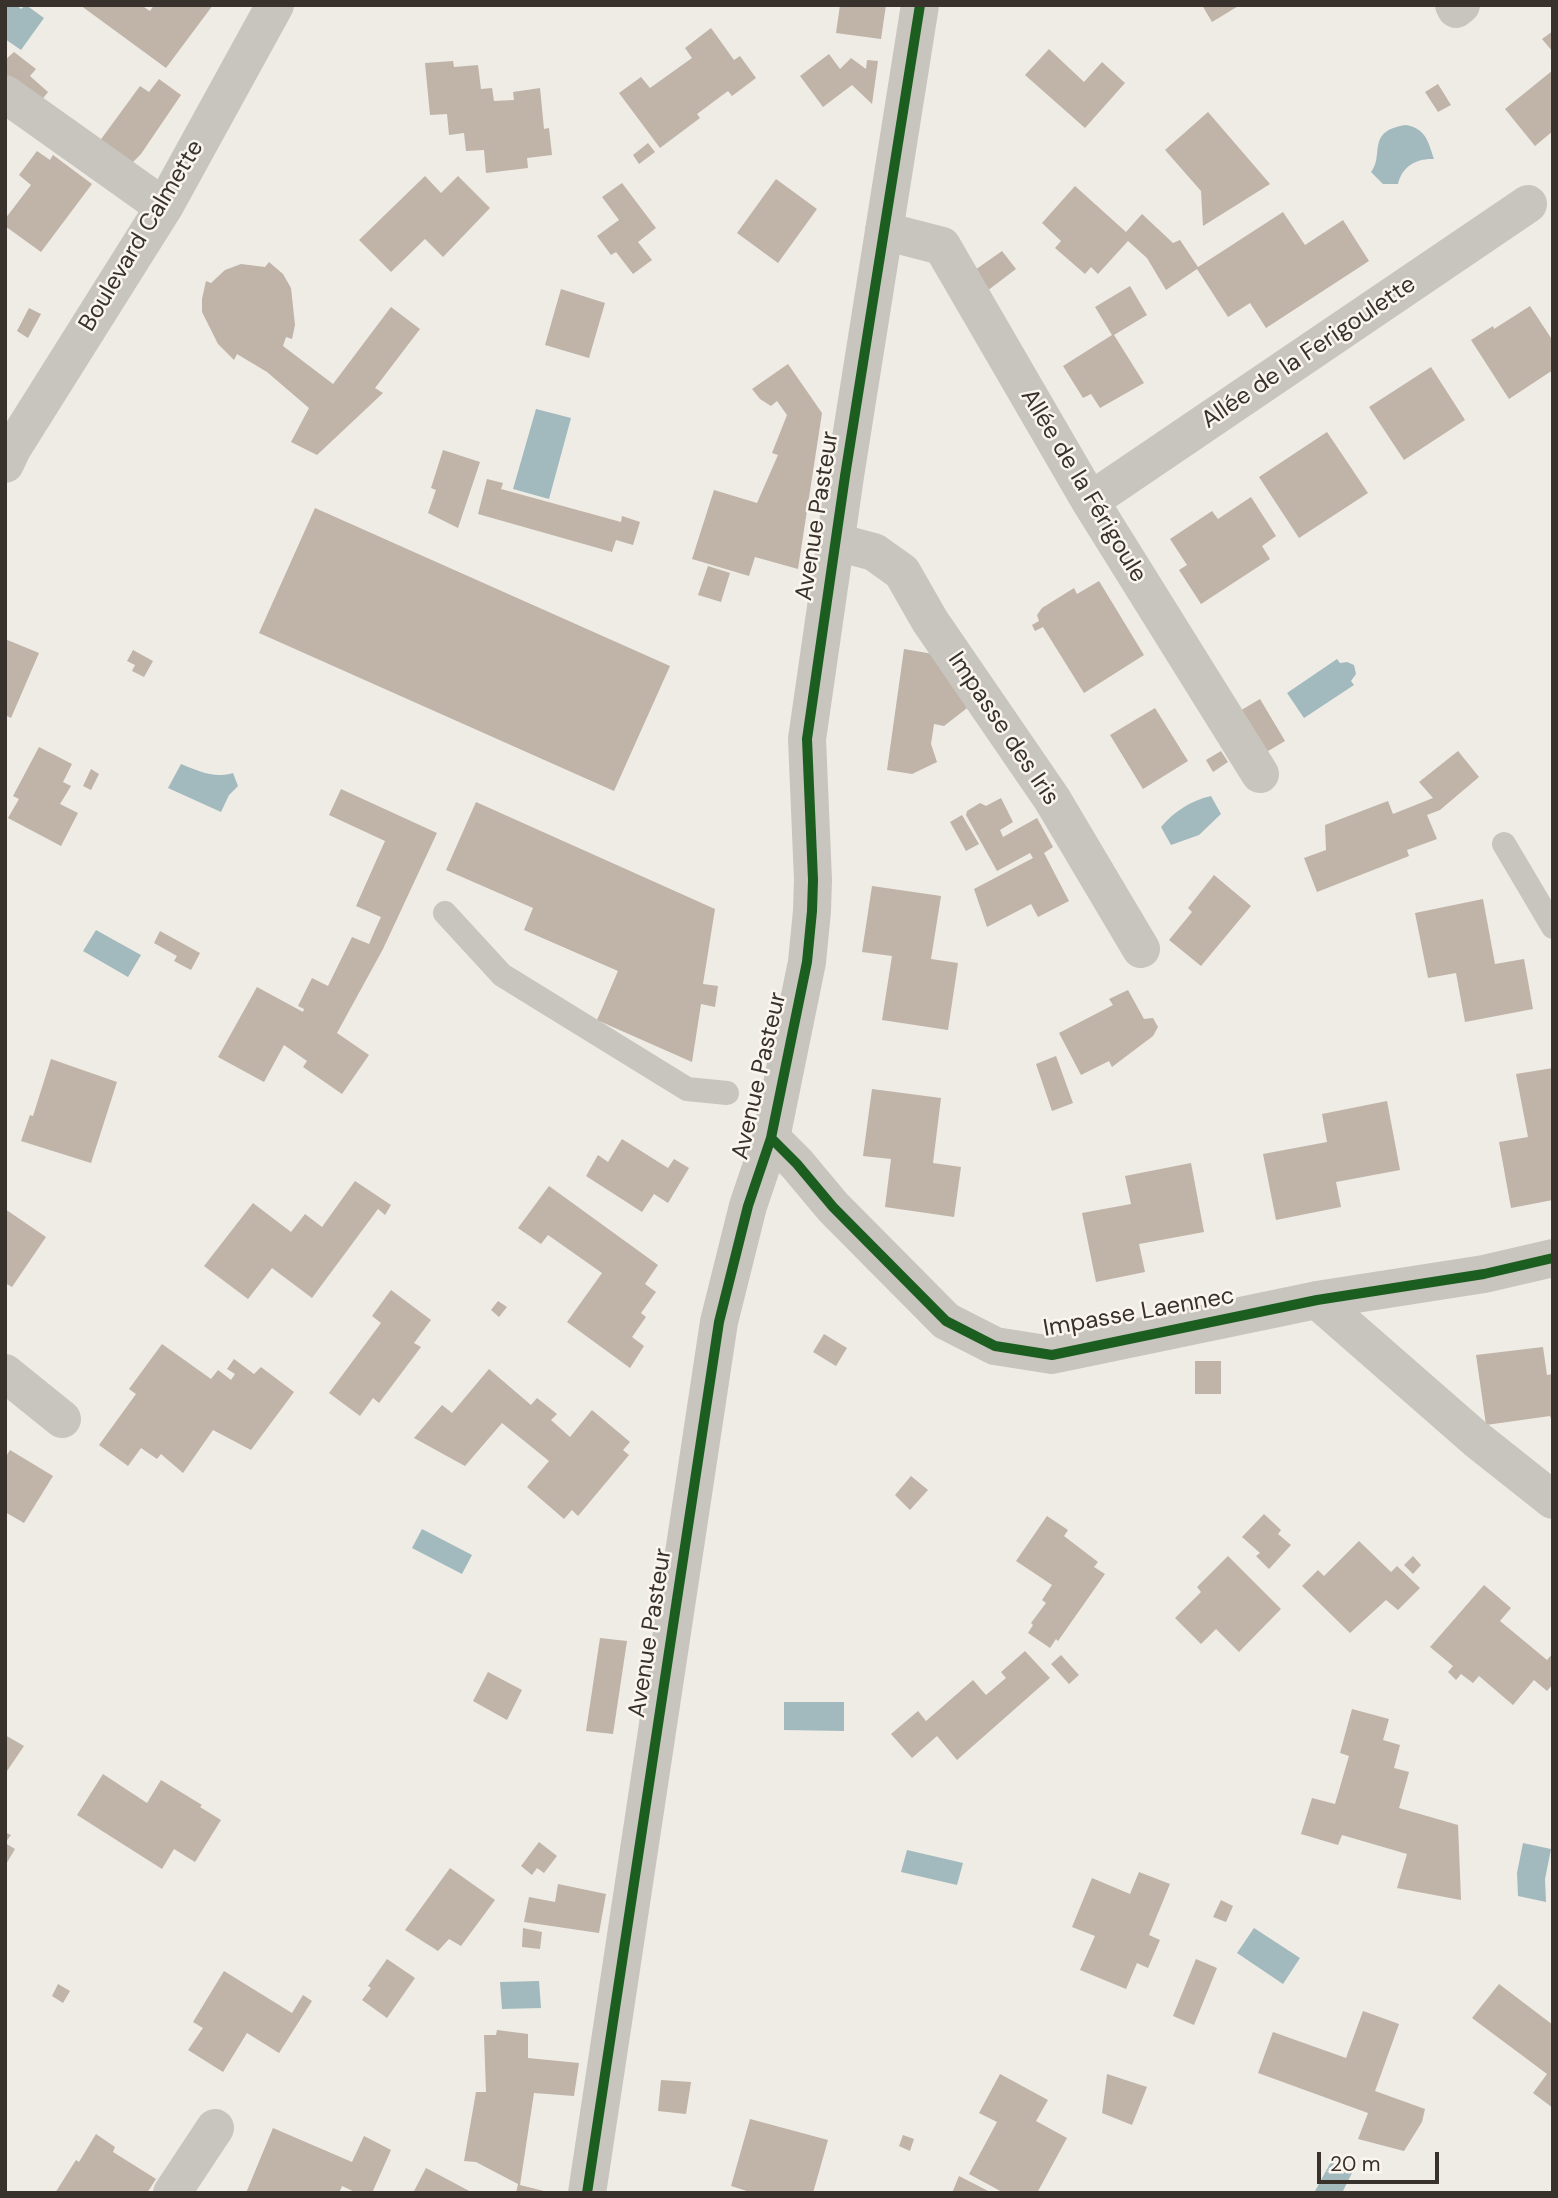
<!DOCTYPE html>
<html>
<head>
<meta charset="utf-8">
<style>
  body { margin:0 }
  #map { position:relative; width:1558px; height:2198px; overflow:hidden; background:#eeece5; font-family:"DM Sans",sans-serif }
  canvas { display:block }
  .frame { position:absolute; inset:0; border:7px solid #39322c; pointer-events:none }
  .scale { position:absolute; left:1317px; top:2152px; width:122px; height:32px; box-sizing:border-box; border:4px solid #39322c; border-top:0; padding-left:9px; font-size:21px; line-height:24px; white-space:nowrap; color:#39322c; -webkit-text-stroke:5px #faf6ee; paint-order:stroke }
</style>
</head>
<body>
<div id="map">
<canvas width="1558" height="2198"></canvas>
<div class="frame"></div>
<div class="scale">20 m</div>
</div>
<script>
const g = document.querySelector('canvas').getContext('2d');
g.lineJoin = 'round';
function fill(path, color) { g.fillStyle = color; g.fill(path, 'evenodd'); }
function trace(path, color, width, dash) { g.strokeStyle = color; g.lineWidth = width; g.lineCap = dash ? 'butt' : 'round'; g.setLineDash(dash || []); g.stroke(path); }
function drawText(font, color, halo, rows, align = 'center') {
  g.font = font + ' "DM Sans",sans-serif'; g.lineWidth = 5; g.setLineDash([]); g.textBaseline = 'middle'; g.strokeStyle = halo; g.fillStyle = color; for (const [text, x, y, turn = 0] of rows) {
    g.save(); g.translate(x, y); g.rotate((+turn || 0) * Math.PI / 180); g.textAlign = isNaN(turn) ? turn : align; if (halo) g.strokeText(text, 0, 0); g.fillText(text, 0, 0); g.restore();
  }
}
fill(new Path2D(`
  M5,5H16L21,9L26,5L44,18L21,50L5,39Z
  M1406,125C1426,129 1428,141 1434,159C1417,158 1402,166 1398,184H1383L1371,172C1385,155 1365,131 1406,125Z
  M536,409L571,418L549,499L513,489Z
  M1337,659L1340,663L1347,662L1354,665L1356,674L1351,681L1354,685L1304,718L1287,693Z
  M181,764C199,771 214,779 233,773L238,786L229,795L221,812L168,788Z
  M1211,796L1221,814L1199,835L1171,845L1161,827C1175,811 1190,801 1211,796Z
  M96,930L141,955L128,977L83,951Z
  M422,1529L472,1555L462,1574L412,1548Z
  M784,1702H844V1731L784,1730Z
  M1523,1843L1551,1849L1545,1879L1546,1902L1518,1896L1517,1873Z
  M907,1850L963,1863L957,1885L901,1872Z
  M1254,1928L1300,1958L1283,1984L1237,1953Z
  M539,1981L541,2008L502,2009L500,1982Z
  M1333,2158L1354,2169L1342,2193H1314Z`), '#a2babe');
fill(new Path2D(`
  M80,5H141L150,11L154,5H213L166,68Z
  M840,5H886L881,39L836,33Z
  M1202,5H1240L1212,22Z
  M711,28L734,60L740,56L756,78L732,96L728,91L697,114L700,118L660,148L619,93L641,77L650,88L692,58L685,48Z
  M1553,31V52L1542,39Z
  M1049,49L1084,82L1102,62L1125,83L1085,128L1025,75Z
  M14,52L36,69L30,76L48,92L37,106L5,82V60Z
  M829,54L840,69L851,58L866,69L867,60L878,61L872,104L852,85L823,107L800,76Z
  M453,61L454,67L478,65L481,89L492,88L494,101L514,100L513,92L540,88L544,129L549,128L552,155L527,158L528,168L486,173L484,150L466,151L464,133L449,135L447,114L430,115L425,63Z
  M1553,70V131L1535,146L1505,109Z
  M159,79L181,95L141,154L130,165L99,142L140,86L149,92Z
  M1438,84L1451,105L1438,112L1425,92Z
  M1208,112L1270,184L1203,226L1201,191L1165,150Z
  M648,143L655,152L639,164L633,155Z
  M37,151L50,160L53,155L92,184L41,252L5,226V219L31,185L19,175Z
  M425,176L441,193L458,176L490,208L443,257L425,239L391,272L359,240Z
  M776,179L817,209L778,263L737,233Z
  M622,183L656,228L638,242L652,260L633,274L616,252L611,255L597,236L619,220L602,197Z
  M1075,186L1126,232L1142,214L1173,243L1180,240L1198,267L1283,212L1305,245L1343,220L1369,261L1266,328L1250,303L1228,317L1197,269L1166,290L1147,258L1128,241L1098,274L1091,267L1085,274L1055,248L1061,241L1042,223Z
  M1002,251L1016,269L987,291L975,270Z
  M269,262L283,274L291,288L295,325L292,339L286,337L283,346L333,384L391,307L420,329L375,388L383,393L317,455L291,442L309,408L267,372L237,354L234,360L218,344L202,312V299L206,281L211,283L225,270L241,264L265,267Z
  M1130,286L1147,315L1114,335L1144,383L1100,408L1091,394L1083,398L1063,366L1112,335L1095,307Z
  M561,289L605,303L589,358L545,345Z
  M1530,306L1553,341V370L1509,399L1471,340L1493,326L1494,329Z
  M29,308L41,314L28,338L17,331Z
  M788,364L822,413L798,569L755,557L749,576L692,559L714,490L757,503L778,455L772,453L787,415L777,401L771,406L760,399L752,389Z
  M1431,367L1465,420L1404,460L1369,407Z
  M1327,432L1368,493L1299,538L1259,477Z
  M443,450L480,462L458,528L428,513L436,490L431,488Z
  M487,479L503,483L501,489L621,522L622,516L640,522L633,545L616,540L612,552L478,514Z
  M1251,497L1276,536L1262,546L1270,559L1201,604L1179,570L1187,565L1170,539L1212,511L1218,519Z
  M315,508L670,666L614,791L259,633Z
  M708,566L730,573L721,602L698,595Z
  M1099,581L1144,655L1084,693L1043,627L1035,631L1032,625L1039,621L1037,615L1042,608L1074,588L1077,594Z
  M5,639L39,653L11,718L5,715Z
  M904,649L933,654L971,705L944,726L934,724L931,744L937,762L912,774L887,770Z
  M133,650L153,661L144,677L132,671L135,665L127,661Z
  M1260,699L1285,741L1263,754L1238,712Z
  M1155,708L1188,761L1143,789L1110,735Z
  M39,747L72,764L63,782L71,786L60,804L78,813L61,846L8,818L19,799L13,796Z
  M1221,751L1228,762L1213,772L1206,760Z
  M1458,751L1479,777L1440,810L1427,815L1437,839L1407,850L1409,856L1317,892L1304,858L1326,850L1325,825L1388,801L1393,814L1433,798L1419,782Z
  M91,769L99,774L91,790L83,786Z
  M341,789L437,833L383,949L337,1033L369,1055L342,1094L303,1067L307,1061L284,1045L264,1082L218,1057L257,987L303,1012L304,1009L298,1006L312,978L328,986L352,937L369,944L376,928L381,917L356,906L385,841L329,815Z
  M1001,798L1013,822L1000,830L1003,837L1037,818L1053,847L1044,853L1069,901L1038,917L1031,904L987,927L974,889L1033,858L1030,853L997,871L966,815L967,811L980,803L986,806Z
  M476,802L715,909L703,984L718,986L715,1007L701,1004L692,1062L597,1020L618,971L524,930L533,908L446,870Z
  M962,815L979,844L966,851L950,822Z
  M1214,875L1251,906L1201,966L1169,940L1192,912L1188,908Z
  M872,886L941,896L931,959L958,963L948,1030L882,1020L892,956L862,952Z
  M1483,899L1495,964L1524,959L1533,1009L1465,1022L1456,973L1428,978L1415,913Z
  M160,931L200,953L191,970L174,961L177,956L154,943Z
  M1128,990L1144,1019L1153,1018L1158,1027L1153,1036L1112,1067L1109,1061L1081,1075L1059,1033L1113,1005L1109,999Z
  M1056,1056L1073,1103L1052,1111L1036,1064Z
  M51,1059L117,1082L91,1163L21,1141L30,1115L33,1116Z
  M1553,1068V1200L1511,1208L1499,1142L1528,1137L1516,1074Z
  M872,1089L941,1098L933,1163L961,1167L954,1217L885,1207L891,1159L863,1156Z
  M1387,1101L1400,1170L1336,1182L1341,1207L1276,1220L1263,1154L1327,1142L1322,1114Z
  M622,1139L668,1168L674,1159L689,1168L668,1203L654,1194L642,1212L586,1176L598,1155L608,1162Z
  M1191,1163L1204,1232L1139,1244L1145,1272L1096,1282L1082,1213L1131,1204L1125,1176Z
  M355,1181L391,1205L385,1215L378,1209L312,1298L272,1268L248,1299L204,1266L253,1203L291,1232L305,1214L322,1227Z
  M549,1186L658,1265L645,1284L656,1292L641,1313L646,1317L632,1337L644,1346L630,1368L567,1322L602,1273L548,1235L541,1244L518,1228Z
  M5,1209L46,1237L12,1287L5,1283Z
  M391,1290L431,1320L414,1343L421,1347L379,1403L373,1398L360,1416L329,1393L381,1323L372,1316Z
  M498,1301L507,1307L499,1317L491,1310Z
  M824,1334L847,1348L836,1366L813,1352Z
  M162,1344L211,1379L218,1370L231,1380L235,1374L227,1369L234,1359L254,1374L261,1367L294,1392L251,1450L213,1430L183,1473L161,1454L157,1459L141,1448L128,1466L99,1445L136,1394L129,1389Z
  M1543,1347L1547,1375L1553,1374V1425L1550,1416L1486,1425L1476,1355Z
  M1195,1361H1221V1394H1195Z
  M489,1369L531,1405L537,1398L557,1414L551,1420L570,1437L592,1410L630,1442L623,1450L629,1455L578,1516L572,1510L564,1519L527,1487L549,1461L502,1423L465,1466L414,1438L442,1405L452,1413Z
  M10,1450L53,1476L24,1523L5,1512V1458Z
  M911,1476L928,1490L910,1510L895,1495Z
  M1264,1514L1281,1530L1278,1534L1291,1545L1269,1569L1256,1556L1260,1553L1242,1537Z
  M1047,1516L1068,1530L1064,1536L1098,1562L1094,1567L1105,1574L1058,1641L1056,1639L1050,1648L1028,1633L1033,1625L1031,1623L1046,1603L1042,1600L1052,1585L1016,1561Z
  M1359,1541L1391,1572L1397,1566L1420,1588L1398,1610L1386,1600L1350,1633L1302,1586L1318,1570L1324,1576Z
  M1228,1556L1281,1609L1239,1652L1216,1629L1201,1644L1175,1618L1201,1592L1197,1587Z
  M1413,1556L1421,1565L1413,1574L1404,1565Z
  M1484,1585L1511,1608L1500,1621L1547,1660L1553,1653V1684L1547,1691L1534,1680L1513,1705L1479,1676L1473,1683L1461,1674L1456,1680L1448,1672L1453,1666L1430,1647Z
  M600,1638L627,1641L613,1734L586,1731Z
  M1025,1651L1050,1678L957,1760L937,1736L912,1758L891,1734L918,1711L926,1721L973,1680L986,1695L1006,1678L1001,1672Z
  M1061,1655L1079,1675L1069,1684L1051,1664Z
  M488,1672L522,1690L507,1720L473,1701Z
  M1352,1709L1389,1719L1383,1740L1400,1745L1394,1768L1409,1772L1399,1808L1458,1825L1461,1900L1397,1888L1407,1854L1342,1835L1338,1845L1301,1834L1312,1798L1335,1804L1349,1756L1340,1753Z
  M5,1735L24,1746L5,1774Z
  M103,1774L147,1803L161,1780L202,1805L200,1807L221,1820L195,1862L174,1849L162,1869L77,1815Z
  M5,1832L11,1835L5,1843L15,1849L5,1866Z
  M539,1842L557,1856L544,1873L537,1868L532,1875L521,1866Z
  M450,1868L495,1900L461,1946L449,1939L438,1951L405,1930Z
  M1139,1872L1170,1884L1149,1935L1160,1940L1148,1968L1137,1963L1126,1989L1080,1970L1095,1936L1072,1927L1092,1878L1130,1894Z
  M558,1884L606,1894L599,1933L524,1922L529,1897L555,1902Z
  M1221,1900L1233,1906L1226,1922L1213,1917Z
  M523,1928L542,1932L540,1949L522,1947Z
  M387,1959L415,1978L387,2018L362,2000L371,1988L368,1986Z
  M1196,1959L1217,1968L1194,2025L1173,2016Z
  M224,1971L292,2013L303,1995L312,2001L279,2053L247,2033L223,2072L188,2050L203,2028L193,2022Z
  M58,1984L70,1991L63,2003L52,1996Z
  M1499,1984L1553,2025V2108L1533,2093L1547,2074L1472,2018Z
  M1363,2011L1399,2024L1375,2091L1425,2109L1422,2122L1404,2151L1358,2139L1368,2113L1258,2073L1273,2032L1346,2058Z
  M497,2030L528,2034V2058L579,2063L574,2096L534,2093L520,2185L552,2193H516L518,2184L476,2162L464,2161L476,2092H486L484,2035H496Z
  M1000,2074L1048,2100L1036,2121L1067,2138L1037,2193H1004L969,2174L997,2122L979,2113Z
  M1107,2074L1147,2087L1132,2125L1102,2113Z
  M661,2080L691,2082L686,2114L658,2111Z
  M750,2119L828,2140L813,2193H753L731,2186Z
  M273,2128L352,2162L364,2136L391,2150L372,2193H357L342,2186L339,2193H246Z
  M96,2134L115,2147L113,2152L156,2179L147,2193H55L76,2160L79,2162Z
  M903,2135L914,2139L910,2151L899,2146Z
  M426,2168L473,2193H413Z
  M959,2176L992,2193H952Z`), '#c0b3a8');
trace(new Path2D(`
  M1504,844L1553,927
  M445,913L502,975L687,1089L727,1093`), '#c8c4be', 24);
trace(new Path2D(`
  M1454,5L1456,9L1461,5
  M5,94L164,207
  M884,231L942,246L1090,501L1260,774
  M5,464L12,449L164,207L275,5
  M1090,501L1528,204
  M836,542L874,552L902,572L930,621L1052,799L1141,949
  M771,1138L797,1164L833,1207L946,1321L995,1346L1052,1355L1317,1300L1484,1274L1553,1258
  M1317,1300L1476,1439L1553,1500
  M5,1373L62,1419
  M172,2193L215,2128`), '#c8c4be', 38);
trace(new Path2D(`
  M587,2193L719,1322L748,1206L771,1138L807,962L812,911L813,880L807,739L845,476L920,5`), '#c8c4be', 38);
trace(new Path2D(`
  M771,1138L797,1164L833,1207L946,1321L995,1346L1052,1355L1317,1300L1484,1274L1553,1258
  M587,2193L719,1322L748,1206L771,1138L807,962L812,911L813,880L807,739L845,476L920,5`), '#1b5e20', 10);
drawText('24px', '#39322c', '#faf6ee', [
  ["Boulevard Calmette",142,236,-59],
  ["Allée de la Ferigoulette",1309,353,-34],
  ["Allée de la Férigoule",1083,486,59],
  ["Avenue Pasteur",818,516,-81],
  ["Impasse des Iris",1003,729,56],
  ["Avenue Pasteur",760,1076,-77],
  ["Impasse Laennec",1139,1313,-10],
  ["Avenue Pasteur",651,1633,-81]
]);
</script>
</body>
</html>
